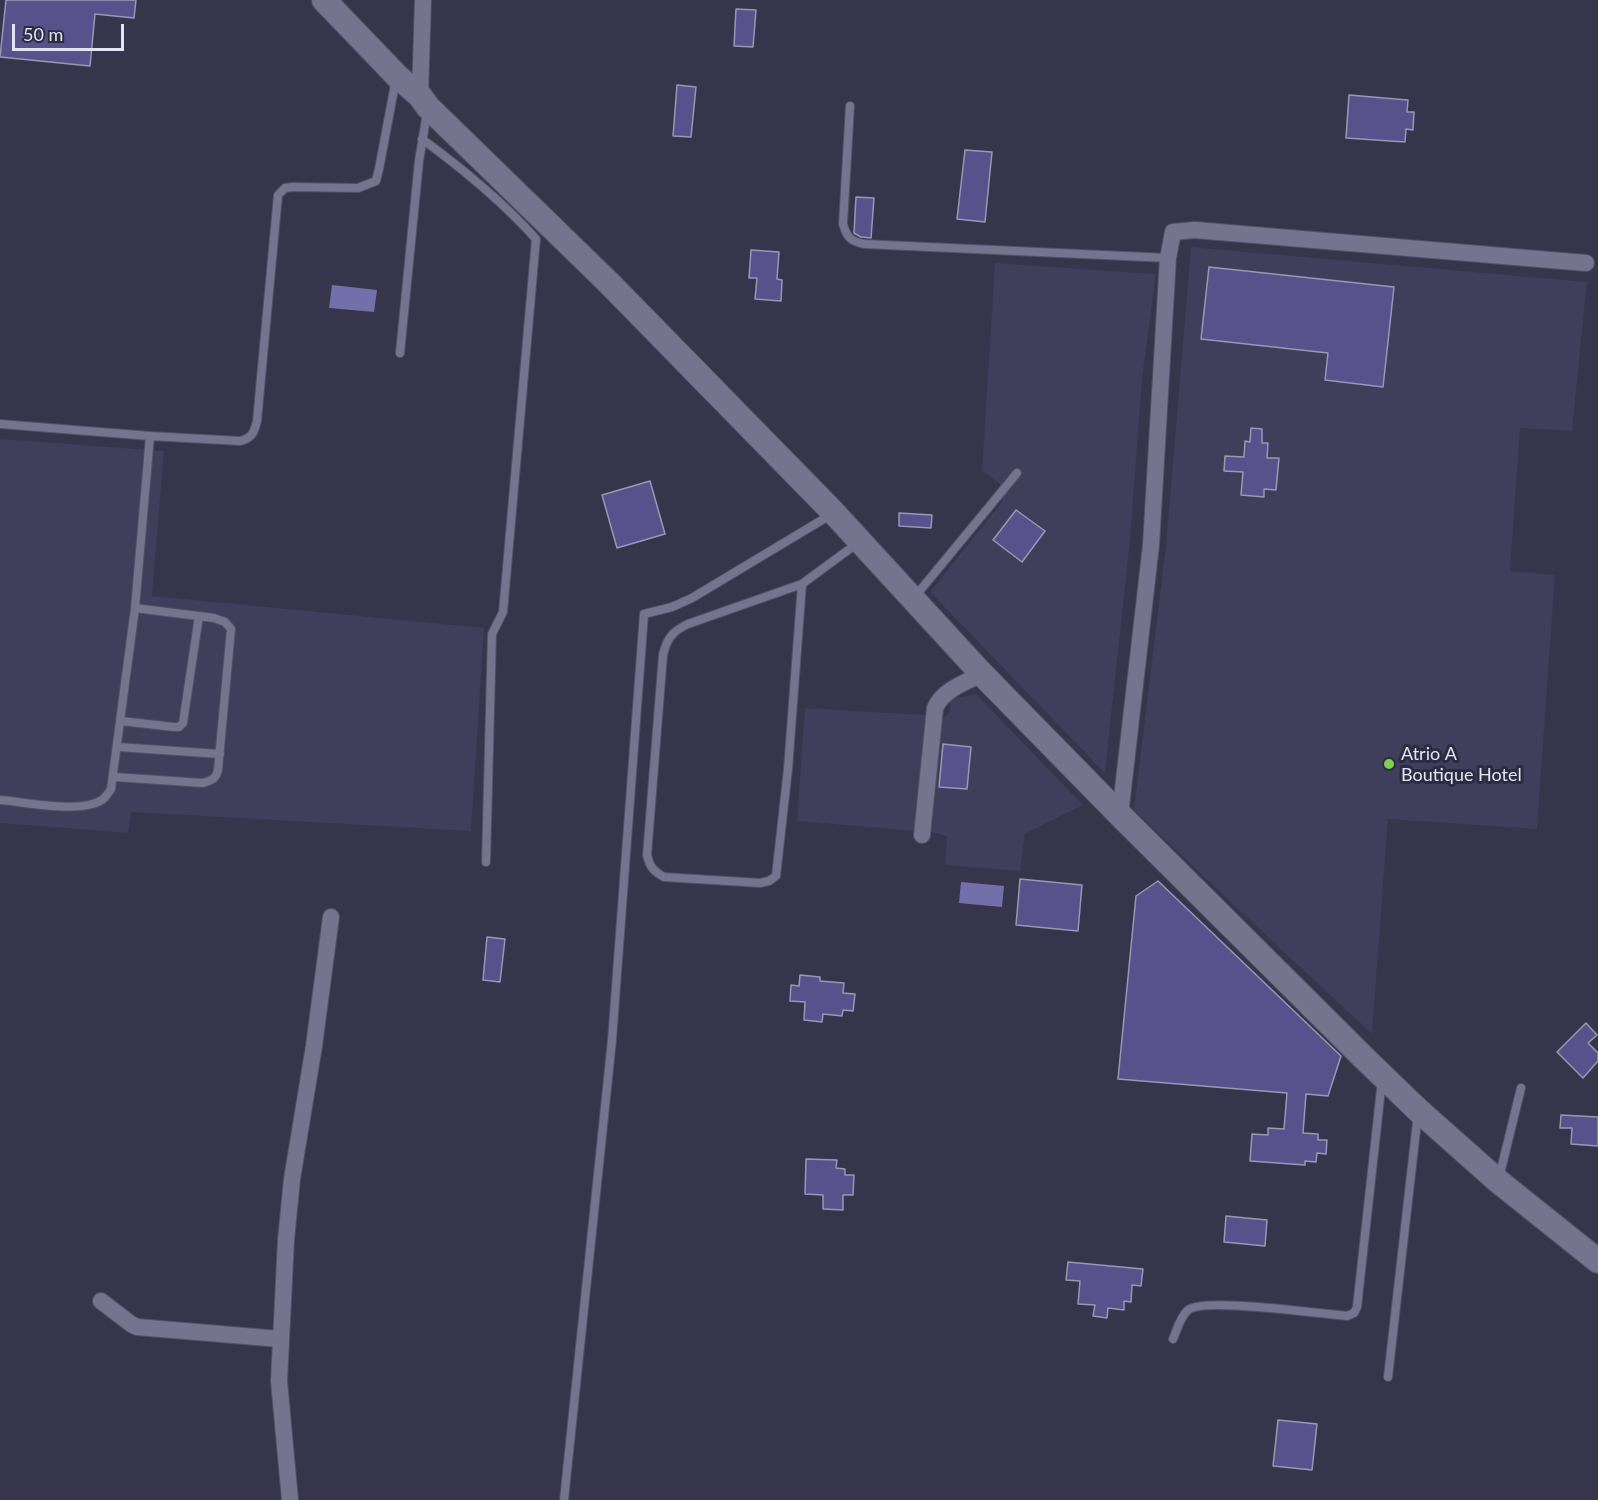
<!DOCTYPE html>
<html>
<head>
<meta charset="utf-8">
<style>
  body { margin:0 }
  #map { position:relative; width:1598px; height:1500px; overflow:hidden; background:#36354c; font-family:Lato,sans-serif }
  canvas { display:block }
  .scale { position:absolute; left:12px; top:24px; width:112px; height:27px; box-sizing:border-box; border:3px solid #e4e3f2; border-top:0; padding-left:8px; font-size:18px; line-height:21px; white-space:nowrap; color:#e4e3f2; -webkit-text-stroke:4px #2c2b41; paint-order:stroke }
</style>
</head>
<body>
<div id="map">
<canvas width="1598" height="1500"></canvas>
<div class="scale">50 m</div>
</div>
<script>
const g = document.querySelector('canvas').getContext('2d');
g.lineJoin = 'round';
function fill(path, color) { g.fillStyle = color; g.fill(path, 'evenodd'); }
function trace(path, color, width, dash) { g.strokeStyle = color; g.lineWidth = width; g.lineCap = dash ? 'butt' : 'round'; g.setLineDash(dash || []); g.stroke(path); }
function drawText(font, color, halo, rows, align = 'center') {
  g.font = font + ' Lato,sans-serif'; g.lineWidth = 6; g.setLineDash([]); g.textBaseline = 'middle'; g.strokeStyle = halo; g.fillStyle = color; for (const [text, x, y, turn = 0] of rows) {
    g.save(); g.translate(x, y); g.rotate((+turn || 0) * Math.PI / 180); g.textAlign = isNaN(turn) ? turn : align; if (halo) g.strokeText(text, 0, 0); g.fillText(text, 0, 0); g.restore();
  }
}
fill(new Path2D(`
  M1191,247L1587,282L1572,431L1520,428L1510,571L1555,575L1537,829L1388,819L1372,1034L1240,911L1134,810L1166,545Z
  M995,263L1156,274L1142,379L1130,540L1105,773L930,592L1003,501L1000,484L982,471Z
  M0,439L164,451L152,596L484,628L471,831L131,812L128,833L0,823Z
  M976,694L1083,805L1025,834L1020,871L945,865L947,836L931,832L942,719L950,712L951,699Z
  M805,708L925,715L915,831L797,821Z`), '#3f3e5b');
fill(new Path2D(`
  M332,285L377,290L374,312L329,308Z
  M961,882L1004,886L1002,907L959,903Z`), '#736fab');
const building = new Path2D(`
  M6,0H136L134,18L95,14L90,66L0,57Z
  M736,9L756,10L753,47L734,46Z
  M677,85L696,87L691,137L673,136Z
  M1349,95L1408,100L1407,112H1414L1413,130L1406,129L1405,142L1346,138Z
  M965,150L992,152L985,222L957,219Z
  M856,197L874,198L871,238L861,237L854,233Z
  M751,250L779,252L777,279L782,280L781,301L755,299L757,278H749Z
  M1209,267L1394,287L1383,387L1325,380L1328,353L1201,339Z
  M1251,428L1262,429V443H1268L1267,458H1279L1276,490L1264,489V497L1241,495L1243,472L1224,471L1225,456L1244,457L1245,441L1250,442Z
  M650,481L665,534L617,548L602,495Z
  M1016,510L1045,531L1022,562L993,540Z
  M899,513L932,515L931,528L899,526Z
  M943,744L971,747L967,789L939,787Z
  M1020,879L1082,885L1078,931L1016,925Z
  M1158,881L1341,1056L1328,1096L1306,1094L1303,1133L1318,1134V1140H1327L1326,1154L1317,1153L1316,1162L1305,1161V1165L1250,1161L1252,1134L1268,1135V1128L1284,1129L1287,1093L1118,1079L1136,896Z
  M487,937L505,939L500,982L483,980Z
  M800,975L820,977V981L844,983L843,993L855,994L853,1011L843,1010L842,1016L823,1014L822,1022L804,1020L805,1002L790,1001L791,985L799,986Z
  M1586,1023L1597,1035L1588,1043L1598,1053V1061L1583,1078L1557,1052Z
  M1561,1115L1598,1117V1146L1571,1144L1572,1128H1560Z
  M806,1159L837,1160L836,1168L845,1169V1175H854L853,1195H843V1210L823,1209V1195L805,1194Z
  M1226,1216L1267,1220L1265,1246L1224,1242Z
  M1068,1262L1143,1269L1141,1286L1132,1285L1131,1302L1124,1301V1310L1108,1308L1107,1318L1093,1316L1095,1305L1078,1304L1080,1281L1066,1280Z
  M1278,1420L1317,1424L1312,1470L1273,1466Z`);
fill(building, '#57528b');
trace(building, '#9998b4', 1.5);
const lane = new Path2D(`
  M850,106L843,224C847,238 851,241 864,244L1168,258
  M422,139C463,169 502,201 536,239L504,601L503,612L492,634L486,862
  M400,353L419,161L427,113
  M0,424L150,436L135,608L111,789C109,792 106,797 102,800C80,814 26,802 0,800
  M150,436L240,441C252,438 254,433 257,421L278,195L285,188L293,187L358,188L376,181L379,169L396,79
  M802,584L788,769L776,876L769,881L760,883L664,877C653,871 650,867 647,855L663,655C667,638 673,631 688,624L802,584L859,542
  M913,599L1017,473
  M121,721L174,727H179L183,723L199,616
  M118,747L220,754
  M114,777L203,783C212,780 216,779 218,770L231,629L225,622L214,618L135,608
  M1499,1178L1521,1088
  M1173,1339C1177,1330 1180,1317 1188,1310C1204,1297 1321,1314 1347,1316L1354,1313L1357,1307L1382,1080
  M1388,1377L1418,1113
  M564,1500L612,1040L644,614L672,607L692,598L832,514`);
const street = new Path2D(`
  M420,96L423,0
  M1120,815L1151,545L1168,258L1173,232L1195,230L1586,263
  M922,835L935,708C943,690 964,683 982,674
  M101,1301L131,1324L137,1327L280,1339
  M290,1500L279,1381L286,1240L292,1179L314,1046L331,917`);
const secondary = new Path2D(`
  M324,0L397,76L420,96L428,107L610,284L834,513L982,674L1120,815L1364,1058L1418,1110L1498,1181L1598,1261`);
trace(lane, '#515063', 10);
trace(street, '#515063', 18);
trace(secondary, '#515063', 26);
trace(lane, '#75748e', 8);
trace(street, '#75748e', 16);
trace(secondary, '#75748e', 24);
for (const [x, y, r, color] of [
  [1389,764,6,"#7dd154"]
]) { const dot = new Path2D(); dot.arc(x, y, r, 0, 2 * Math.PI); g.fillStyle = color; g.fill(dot); trace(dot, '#2c2b41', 2); }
drawText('18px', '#e4e3f2', '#2c2b41', [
  ["Atrio A",1401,754],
  ["Boutique Hotel",1401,775]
], 'left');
</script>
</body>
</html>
